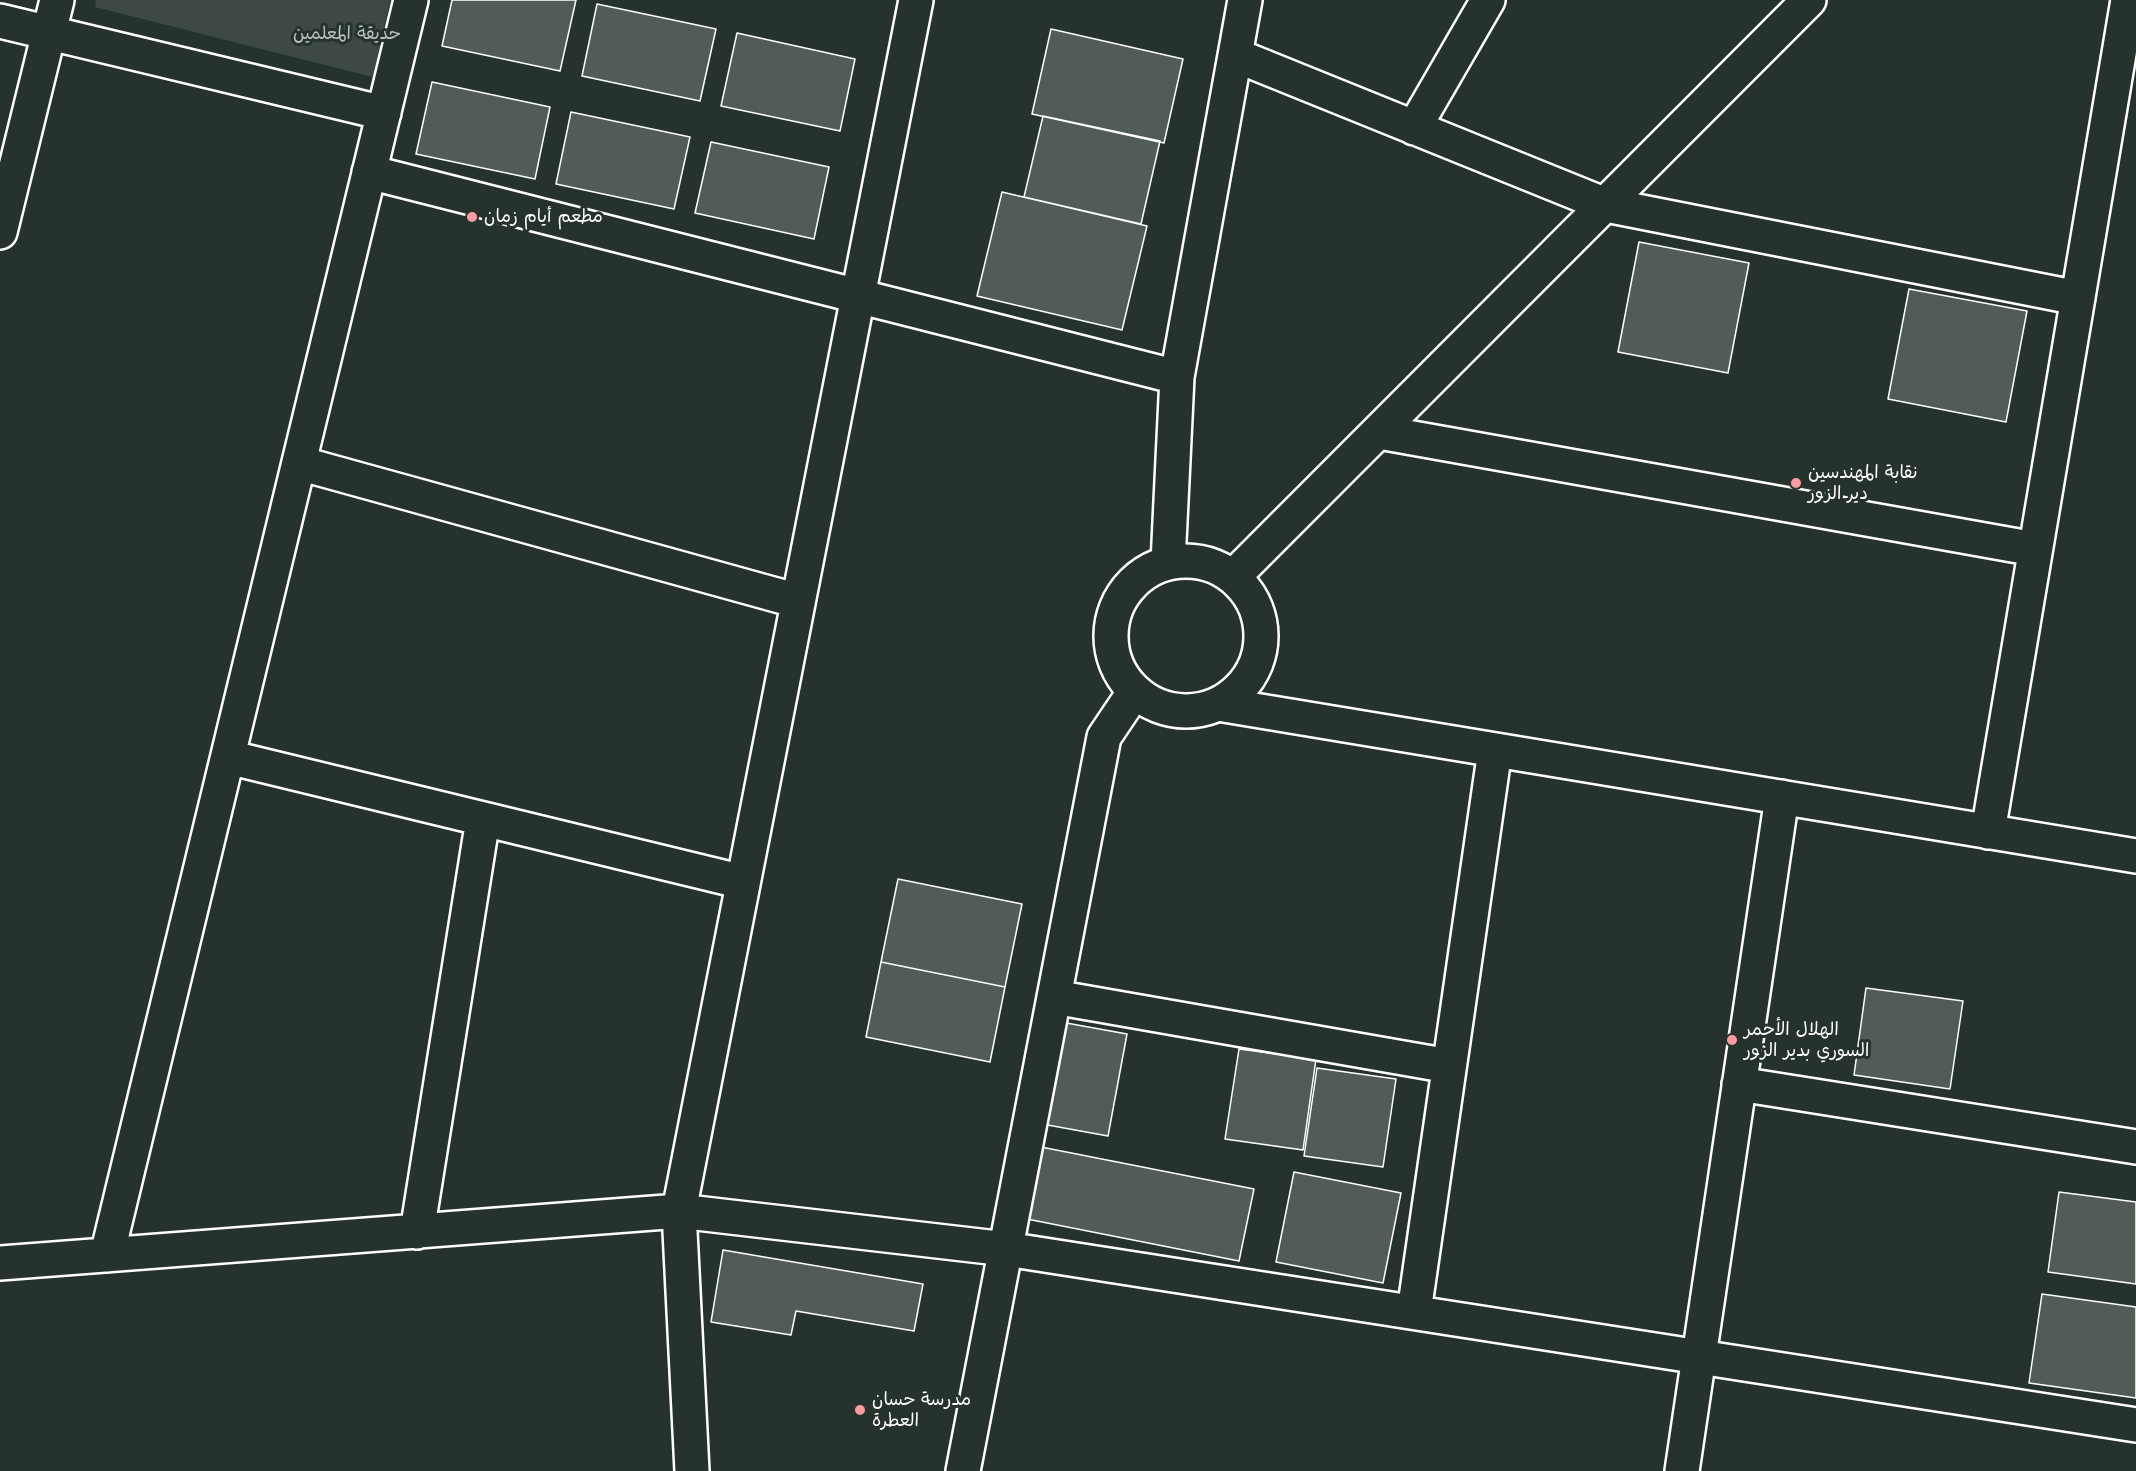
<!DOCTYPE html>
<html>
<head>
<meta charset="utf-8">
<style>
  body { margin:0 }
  canvas { display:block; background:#26332d }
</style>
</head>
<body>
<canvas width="2136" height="1471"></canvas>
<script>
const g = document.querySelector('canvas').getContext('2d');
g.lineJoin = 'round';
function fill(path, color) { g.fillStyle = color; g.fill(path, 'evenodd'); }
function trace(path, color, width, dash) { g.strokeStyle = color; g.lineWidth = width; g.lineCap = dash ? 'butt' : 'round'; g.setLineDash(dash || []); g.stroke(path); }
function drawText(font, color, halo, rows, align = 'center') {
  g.font = font + ' "Comic Neue","Playpen Sans Arabic",sans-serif'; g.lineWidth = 6; g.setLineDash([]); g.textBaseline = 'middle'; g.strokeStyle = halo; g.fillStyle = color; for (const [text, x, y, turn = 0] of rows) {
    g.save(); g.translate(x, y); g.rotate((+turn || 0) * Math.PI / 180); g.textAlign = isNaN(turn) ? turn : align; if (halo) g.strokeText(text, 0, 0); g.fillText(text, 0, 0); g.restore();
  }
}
fill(new Path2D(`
  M96,0H390L373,77L95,7Z`), '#3e4944');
const building = new Path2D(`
  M452,0H576L560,71L442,46Z
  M597,4L716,29L700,101L582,76Z
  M1051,29L1183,59L1164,143L1032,114Z
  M737,33L855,59L840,131L721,106Z
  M432,82L550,107L535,179L416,154Z
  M571,112L690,137L674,209L556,184Z
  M1043,116L1160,141L1141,224L1024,197Z
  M711,142L829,167L814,239L695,213Z
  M1002,192L1147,226L1122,330L977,296Z
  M1639,242L1749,263L1728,373L1618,352Z
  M1909,289L2027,311L2006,422L1888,399Z
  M898,879L1022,904L1005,987L881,962Z
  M881,962L1005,987L990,1062L866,1037Z
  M1866,988L1963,1001L1950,1089L1854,1075Z
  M1061,1022L1127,1034L1108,1136L1042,1124Z
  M1239,1049L1316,1059L1303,1150L1225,1139Z
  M1317,1068L1396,1079L1383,1167L1304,1156Z
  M1041,1147L1254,1189L1239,1261L1027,1219Z
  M1294,1172L1401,1193L1383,1283L1276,1262Z
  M2059,1192L2136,1202V1284L2048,1272Z
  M723,1250L923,1284L914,1331L796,1311L791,1335L711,1322Z
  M2042,1294L2136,1307V1398L2029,1383Z`);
fill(building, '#515c57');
trace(building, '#fff', 1.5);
const minor = new Path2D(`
  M0,21L384,113
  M1235,55L1606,205L2078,298
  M1414,128L1488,0
  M369,172L1177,377
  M0,232L57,0
  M1379,432L2035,549
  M299,463L798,601
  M1111 636a75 75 0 1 1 150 0a75 75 0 1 1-150 0Z
  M1168,563L1177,377L1245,0
  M1233,577L1809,0
  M1218,704L2136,856
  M228,757L743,882
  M1988,832L2128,0
  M1054,997L1449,1066
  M1739,1084L2136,1147
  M417,1232L483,819
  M107,1255L411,0
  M0,1263L679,1211L1006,1249L2136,1425
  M1414,1312L1495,750
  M692,1471L679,1211L916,0
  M963,1471L1104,737L1135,691
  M1682,1471L1782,797`);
trace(minor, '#fff', 38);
trace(minor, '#26332d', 33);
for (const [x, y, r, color] of [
  [472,217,6,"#ff9aa2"],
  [1796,483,6,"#ff9aa2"],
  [1732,1040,6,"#ff9aa2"],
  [860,1410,6,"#ff9aa2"]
]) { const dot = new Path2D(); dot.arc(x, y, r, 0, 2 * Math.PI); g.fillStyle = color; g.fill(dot); trace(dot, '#26332d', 2); }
drawText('18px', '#bbbfbe', '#26332d', [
  ["حديقة المعلمين",347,34]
]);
drawText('18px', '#fff', '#26332d', [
  ["مطعم أيام زمان",484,217],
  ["نقابة المهندسين",1808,473],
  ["دير الزور",1808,494],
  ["الهلال الأحمر",1744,1030],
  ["السوري بدير الزور",1744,1051],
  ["مدرسة حسان",872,1400],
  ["العطرة",872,1421]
], 'left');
</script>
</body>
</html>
